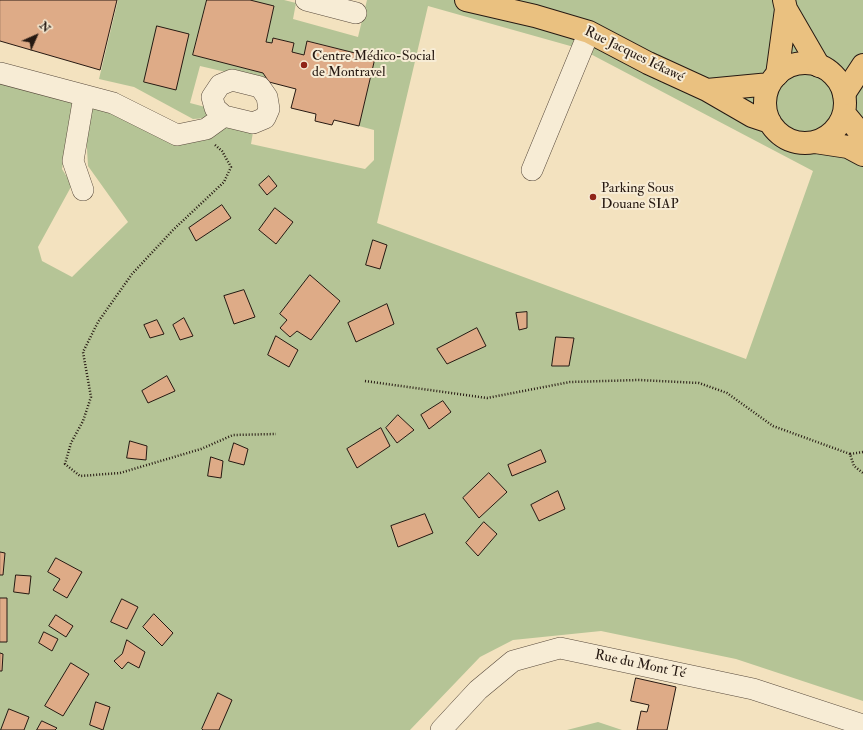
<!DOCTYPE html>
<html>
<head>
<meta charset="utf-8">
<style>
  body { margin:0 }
  #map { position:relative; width:863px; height:730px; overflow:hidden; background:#f3e2bf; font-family:"IM FELL Double Pica",serif }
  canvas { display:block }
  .north { position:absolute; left:16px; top:16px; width:40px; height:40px; -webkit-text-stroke:3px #f7ecd5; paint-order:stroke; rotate:45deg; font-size:11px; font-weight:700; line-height:16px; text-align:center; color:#261912 }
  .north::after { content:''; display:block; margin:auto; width:14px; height:18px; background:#261912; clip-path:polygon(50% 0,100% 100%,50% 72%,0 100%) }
</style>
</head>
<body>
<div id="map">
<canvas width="863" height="730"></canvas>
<div class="north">N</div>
</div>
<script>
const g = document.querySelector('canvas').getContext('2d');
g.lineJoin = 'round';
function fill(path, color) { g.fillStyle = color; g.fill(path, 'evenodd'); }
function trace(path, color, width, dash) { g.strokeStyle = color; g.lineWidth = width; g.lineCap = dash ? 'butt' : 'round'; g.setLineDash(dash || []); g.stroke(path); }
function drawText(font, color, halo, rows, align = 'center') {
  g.font = font + ' "IM FELL Double Pica",serif'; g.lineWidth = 4; g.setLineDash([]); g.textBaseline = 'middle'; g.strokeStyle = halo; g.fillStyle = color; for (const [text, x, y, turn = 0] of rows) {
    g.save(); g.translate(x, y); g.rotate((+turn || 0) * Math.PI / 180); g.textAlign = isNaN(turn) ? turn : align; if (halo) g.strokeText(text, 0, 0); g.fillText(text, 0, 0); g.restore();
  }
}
fill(new Path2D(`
  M118,0H207L193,55L263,73L269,82L200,66L190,103L209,108L208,118L193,119L134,87L99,79Z
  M250,0H284L296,3L293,19L358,37L367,0H863V701L736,659L601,631L513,640L480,657L410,730H0V73L75,93L62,169L72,185L38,247L42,261L72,277L128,222L88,166L84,96L177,135L217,121L253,132L251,144L365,169L374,160V130L359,126L375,58L308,41L304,55L292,52L294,43L274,38L272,43L266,42L274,6ZM428,6L581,49L813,171L746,359L377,223Z
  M598,722L622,730H567Z`), '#b5c496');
const building = new Path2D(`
  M0,0H117L100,70L0,41Z
  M207,0H250L274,6L266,42L272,43L273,38L294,43L292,52L304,55L307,41L375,58L359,126L334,120L332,125L315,121L316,114L291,108L296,89L269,82L263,73L193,55Z
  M157,26L189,34L176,90L144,82Z
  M269,176L277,186L267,195L259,185Z
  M222,205L231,218L196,241L189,228Z
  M275,208L293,222L276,244L259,230Z
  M373,240L387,245L380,269L366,265Z
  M310,275L340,301L311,340L297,331L290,337L280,328L287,320L280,314Z
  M244,290L255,317L234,324L224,296Z
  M387,304L394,324L356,342L348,323Z
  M527,312V328L519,330L516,313Z
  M184,318L193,336L180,340L173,325Z
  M157,320L164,334L150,338L144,325Z
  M477,328L486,346L447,364L437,349Z
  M276,336L298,350L289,367L268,355Z
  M556,337L574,338L569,366H552Z
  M167,376L175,391L148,403L142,391Z
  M443,401L451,412L429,429L421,415Z
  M398,415L414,430L397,443L386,428Z
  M381,428L390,446L357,468L347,449Z
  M130,441L147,446L146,460L127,458Z
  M234,443L248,449L244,465L229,461Z
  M541,450L546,462L512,476L508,465Z
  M211,457L223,461L221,478L208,476Z
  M489,473L507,492L479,518L463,498Z
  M558,491L565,509L539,521L531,505Z
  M425,514L433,533L398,547L391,526Z
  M484,522L497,534L478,556L466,543Z
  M0,552L5,553L3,575H0Z
  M56,558L82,572L67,598L53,590L60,579L48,572Z
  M16,575L31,576L29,594L14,592Z
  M0,598H7V642H0Z
  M122,599L138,607L127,629L111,622Z
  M154,614L173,633L162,646L143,627Z
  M56,615L73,626L66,637L49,626Z
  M44,632L58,639L52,651L39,643Z
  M127,640L145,652L139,668L128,662L122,669L114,661L122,654Z
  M0,653L3,654L2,671H0Z
  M71,663L89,674L63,716L45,706Z
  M636,678L676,687L667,730H637L641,711L647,712L649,705L631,701Z
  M218,693L232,700L219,730H203L202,729Z
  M96,702L110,707L103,730L90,725Z
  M9,709L29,717L24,730H1Z
  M42,721L57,728L55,730H37Z`);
fill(building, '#deab87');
trace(building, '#261912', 1);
const minor = new Path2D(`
  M306,0L356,13
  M0,73L113,103L177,135L206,129L224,116L253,123L265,118L269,109L267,97L260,87L232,80L220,85L212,97L215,108L224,116
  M532,170L589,32
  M83,190L73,161L84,96
  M441,730L478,690L513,661L560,648L753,689L863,725`);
const major = new Path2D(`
  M466,0L535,16L589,32L648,63L707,90L752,116L770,122
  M765 103a40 40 0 1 1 80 0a40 40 0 1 1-80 0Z
  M707,90L770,84
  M844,113L863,136
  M815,142L848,147L863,155`);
const highway = new Path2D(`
  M784,0L786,9L819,66
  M777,75L786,9
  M844,94L863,65`);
trace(minor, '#594b3d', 22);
trace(major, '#261912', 24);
trace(highway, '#261912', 24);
trace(new Path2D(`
  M215,145L222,151L231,167L224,182L173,230L132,274L98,322L83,352L91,397L83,421L71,443L65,464L80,476L120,473L201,449L233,435L276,434
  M365,381L487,398L570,382L639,380L699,383L727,393L773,426L850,454
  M863,452L850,454L854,466L863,473`), '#261912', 2.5, [1, 2]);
trace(minor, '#f7ecd5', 21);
trace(major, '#eac180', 22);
trace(highway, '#eac180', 22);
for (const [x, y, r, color] of [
  [304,65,4,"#8f2418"],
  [593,197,4,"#8f2418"]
]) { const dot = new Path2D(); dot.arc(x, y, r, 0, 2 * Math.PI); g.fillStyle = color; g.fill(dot); trace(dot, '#f7ecd5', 1.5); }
drawText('14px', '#261912', '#f7ecd5', [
  ["Rue Jacques Iékawé",634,55,26],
  ["Rue du Mont Té",640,665,12]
]);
drawText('14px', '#261912', '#f7ecd5', [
  ["Centre Médico-Social",312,57],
  ["de Montravel",312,73],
  ["Parking Sous",601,189],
  ["Douane SIAP",601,205]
], 'left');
</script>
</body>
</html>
